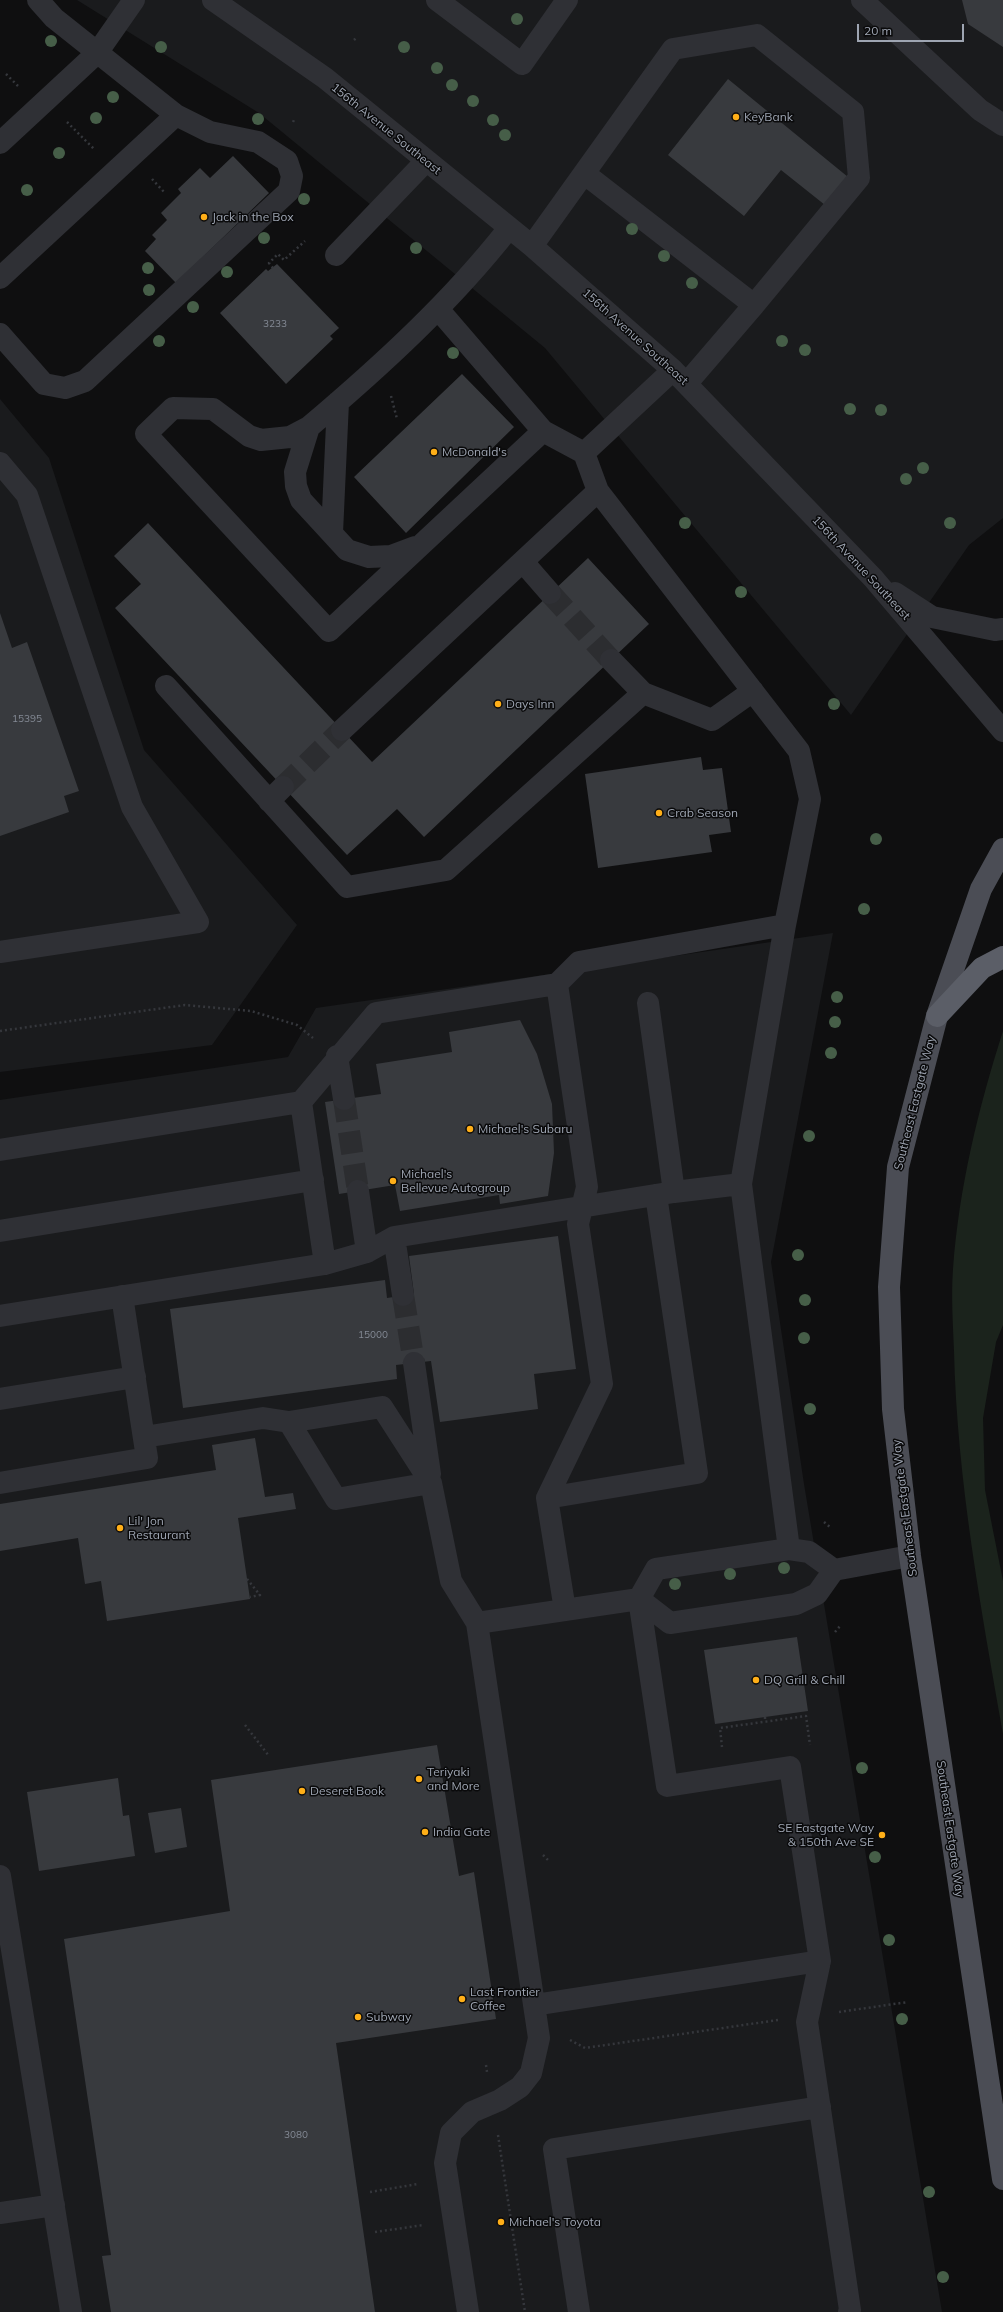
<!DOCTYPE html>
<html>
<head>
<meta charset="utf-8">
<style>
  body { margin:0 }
  #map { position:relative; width:1003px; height:2312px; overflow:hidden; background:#0f0f10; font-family:Mulish,sans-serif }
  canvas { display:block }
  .scale { position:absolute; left:857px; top:24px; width:107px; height:18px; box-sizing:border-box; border:2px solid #9ea5b2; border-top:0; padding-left:5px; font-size:12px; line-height:14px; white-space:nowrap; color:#9ea5b2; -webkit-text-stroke:3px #0a0a0b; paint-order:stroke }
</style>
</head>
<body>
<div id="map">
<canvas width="1003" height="2312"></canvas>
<div class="scale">20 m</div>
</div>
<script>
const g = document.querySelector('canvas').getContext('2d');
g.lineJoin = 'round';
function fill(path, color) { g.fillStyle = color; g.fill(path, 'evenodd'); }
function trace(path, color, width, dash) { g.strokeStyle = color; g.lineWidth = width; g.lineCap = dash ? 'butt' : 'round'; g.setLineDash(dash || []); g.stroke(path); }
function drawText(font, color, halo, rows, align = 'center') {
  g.font = font + ' Mulish,sans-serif'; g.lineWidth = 3; g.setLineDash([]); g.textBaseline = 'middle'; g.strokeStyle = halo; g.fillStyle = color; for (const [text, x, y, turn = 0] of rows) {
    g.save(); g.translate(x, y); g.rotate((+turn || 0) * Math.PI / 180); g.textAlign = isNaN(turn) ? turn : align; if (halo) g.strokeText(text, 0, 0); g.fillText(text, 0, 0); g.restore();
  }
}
fill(new Path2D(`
  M77,0H1003V518L969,545L851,715L545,348L259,113Z
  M0,399L49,458L144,750L297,925L212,1045L0,1072Z
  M833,933L771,1262L804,1484L942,2312H0V1100L288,1057L316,1008Z`), '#1a1b1d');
fill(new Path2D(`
  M1003,1031V1325L996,1342L983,1418L985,1490L1003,1581V1734C981,1608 957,1480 954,1351C953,1324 951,1296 953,1269C959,1188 978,1109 1003,1031Z`), '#1b231c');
fill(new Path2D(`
  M962,0H1003V47L968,24Z
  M728,79L848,177L825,205L781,170L744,216L668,155Z
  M233,156L269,193L176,283L145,251L156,239L152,235L167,220L161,213L181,193L178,189L200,168L210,178Z
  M277,264L339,328L330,336L333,339L286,384L220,313L266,269L268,271Z
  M462,374L514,427L406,533L354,477Z
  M148,523L372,762L588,558L649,624L424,837L397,809L347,855L115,608L141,584L114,556Z
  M0,613L12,648L27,642L79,791L64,796L69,812L0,836Z
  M701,757L703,770L722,768L731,832L709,835L712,852L598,868L585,774Z
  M520,1020L537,1054L552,1104L554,1153L548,1196L500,1204L499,1195L400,1211L395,1185L339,1194L325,1102L381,1094L376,1064L452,1052L449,1032Z
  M558,1236L576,1369L534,1374L538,1409L440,1422L431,1361L396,1365L397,1379L183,1408L170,1309L385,1280L387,1298L414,1294L409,1256Z
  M255,1438L265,1497L293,1493L296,1509L238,1518L250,1599L107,1621L101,1581L85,1584L78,1538L0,1551V1504L216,1470L212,1445Z
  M797,1637L808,1711L715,1724L704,1650Z
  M437,1745L459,1876L474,1872L496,2019L336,2043L375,2312H111L102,2256L111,2255L64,1939L230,1911L211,1780Z
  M118,1778L123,1816L129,1815L135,1856L39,1871L27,1792Z
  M181,1808L187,1847L155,1853L148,1813Z`), '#383a3e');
trace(new Path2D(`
  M550,593L611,660
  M283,787L342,730
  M344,1099L358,1191
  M403,1295L414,1363`), '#2c2d30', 22, [22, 11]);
trace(new Path2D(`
  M354,40L357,37
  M6,74L18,86
  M67,122L94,149
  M293,122L295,118
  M152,179L164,192
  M273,268L269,263L278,254L284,260L305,241
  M391,396L397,419
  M0,1031L185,1005L251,1011L297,1025L313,1038
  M824,1522L830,1527
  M247,1579L260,1595L250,1597
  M835,1632L840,1626
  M765,1717V1721
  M245,1725L269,1756
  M722,1747L720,1728L806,1716L810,1745
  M543,1855L548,1860
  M839,2012L908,2002
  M570,2040L585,2048L778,2020
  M486,2065L487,2072
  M498,2135L525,2312
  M370,2192L418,2184
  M375,2232L424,2225`), '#35373c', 2.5, [2, 3]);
trace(new Path2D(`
  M213,0L325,78L532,246L673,370L873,578L1003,731
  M437,0L522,64L567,0
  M862,0L980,110L1003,125
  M0,143L97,53L134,0
  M585,174L754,305L687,383
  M509,228C451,302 381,366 309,427L290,437L261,440L249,436L213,409L173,408L146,434L329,631L543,431
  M532,246L673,49L757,35L853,112L859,178L754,305
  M336,255L426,161
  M0,278L176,115L54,18L38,0
  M438,309L543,431L584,453L598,491L799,751L810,799L785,925L741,1184L789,1549
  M0,334L44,384L65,388L85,381L289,191L292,176L287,161L258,142L210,132L176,115
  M309,427L295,472L296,486L301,500L347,550L369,557L391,556L415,547
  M584,453L673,370
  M0,463L27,495L132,807L198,922L0,952
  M332,533L338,402
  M523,562L550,593
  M895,593L932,617L995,630L1003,629
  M611,660L643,693
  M166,686L347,887L446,870L643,693L712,720L753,691
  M342,730L598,491
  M269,801L283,787
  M557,984L587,1187L578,1224L602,1384L547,1498L565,1610
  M648,1003L674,1192
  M337,1056L344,1099
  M301,1102L325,1264
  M0,1150L301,1102L376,1013L557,984L579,962L785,925
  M358,1191L367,1252
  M0,1231L313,1180
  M394,1237L403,1295
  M0,1316L325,1264L367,1252L394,1237L674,1192L741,1184
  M414,1363L430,1474
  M0,1399L135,1377
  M144,1437L263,1418L289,1422
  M0,1483L147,1458L122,1296
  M431,1483L382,1407L289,1422L336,1499L431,1483L451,1581L477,1623L539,2038L531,2073L520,2087L500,2100L472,2112L451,2133L445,2163L468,2312
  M547,1498L697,1473L656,1195
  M477,1623L639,1599L670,1623L796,1604L817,1594L834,1570L910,1556
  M0,1876L71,2312
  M820,1961L807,2022L850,2310L849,2312
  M534,2005L820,1961L790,1767L667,1786L639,1599L656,1569L789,1549L809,1552L834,1570
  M0,2213L54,2205
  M579,2312L554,2149L820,2107`), '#2f3035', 22);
trace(new Path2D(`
  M1003,849L981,889L937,1016L898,1167L889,1287L893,1409L910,1556L1003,2179`), '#4b4d55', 22);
trace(new Path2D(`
  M937,1016L982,968L1003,957`), '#5b5e67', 22);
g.fillStyle = '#465e48';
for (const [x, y] of [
  [517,19],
  [51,41],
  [161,47],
  [404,47],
  [437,68],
  [452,85],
  [113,97],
  [473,101],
  [96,118],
  [258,119],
  [493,120],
  [505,135],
  [59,153],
  [27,190],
  [304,199],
  [632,229],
  [264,238],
  [416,248],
  [664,256],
  [148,268],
  [227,272],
  [692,283],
  [149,290],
  [193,307],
  [159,341],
  [782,341],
  [805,350],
  [453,353],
  [850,409],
  [881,410],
  [923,468],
  [906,479],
  [685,523],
  [950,523],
  [741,592],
  [834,704],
  [876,839],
  [864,909],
  [837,997],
  [835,1022],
  [831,1053],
  [809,1136],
  [798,1255],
  [805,1300],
  [804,1338],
  [810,1409],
  [784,1568],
  [730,1574],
  [675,1584],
  [862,1768],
  [875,1857],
  [889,1940],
  [902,2019],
  [929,2192],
  [943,2277]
]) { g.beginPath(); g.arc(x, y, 6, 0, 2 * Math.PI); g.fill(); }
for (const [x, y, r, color] of [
  [736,117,4,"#ffaf18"],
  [204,217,4,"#ffaf18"],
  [434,452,4,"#ffaf18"],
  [498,704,4,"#ffaf18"],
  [659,813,4,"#ffaf18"],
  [470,1129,4,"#ffaf18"],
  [393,1181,4,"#ffaf18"],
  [120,1528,4,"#ffaf18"],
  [756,1680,4,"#ffaf18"],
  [419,1779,4,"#ffaf18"],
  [302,1791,4,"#ffaf18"],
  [425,1832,4,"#ffaf18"],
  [882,1835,4,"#ffaf18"],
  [462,1999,4,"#ffaf18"],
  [358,2017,4,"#ffaf18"],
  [501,2222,4,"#ffaf18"]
]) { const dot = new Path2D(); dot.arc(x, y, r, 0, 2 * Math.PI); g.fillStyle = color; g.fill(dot); trace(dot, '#0a0a0b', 1.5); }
drawText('10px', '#848a95', null, [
  ["3233",275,324],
  ["15395",27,719],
  ["15000",373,1335],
  ["3080",296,2135]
]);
drawText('12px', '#9ea5b2', '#0a0a0b', [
  ["KeyBank",744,117],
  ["Jack in the Box",212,217],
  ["McDonald's",442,452],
  ["Days Inn",506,704],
  ["Crab Season",667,813],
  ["Michael's Subaru",478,1129],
  ["Michael's",401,1174],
  ["Bellevue Autogroup",401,1188],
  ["Lil' Jon",128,1521],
  ["Restaurant",128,1535],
  ["DQ Grill & Chill",764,1680],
  ["Teriyaki",427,1772],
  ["and More",427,1786],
  ["Deseret Book",310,1791],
  ["SE Eastgate Way",874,1828,"right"],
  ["& 150th Ave SE",874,1842,"right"],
  ["India Gate",433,1832],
  ["Last Frontier",470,1992],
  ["Coffee",470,2006],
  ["Subway",366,2017],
  ["Michael's Toyota",509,2222]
], 'left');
drawText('12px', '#9ea5b2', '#0a0a0b', [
  ["156th Avenue Southeast",386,129,39],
  ["156th Avenue Southeast",635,337,42],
  ["156th Avenue Southeast",861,568,47],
  ["Southeast Eastgate Way",915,1103,-76],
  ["Southeast Eastgate Way",905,1508,-97],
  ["Southeast Eastgate Way",950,1829,82]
]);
</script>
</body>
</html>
